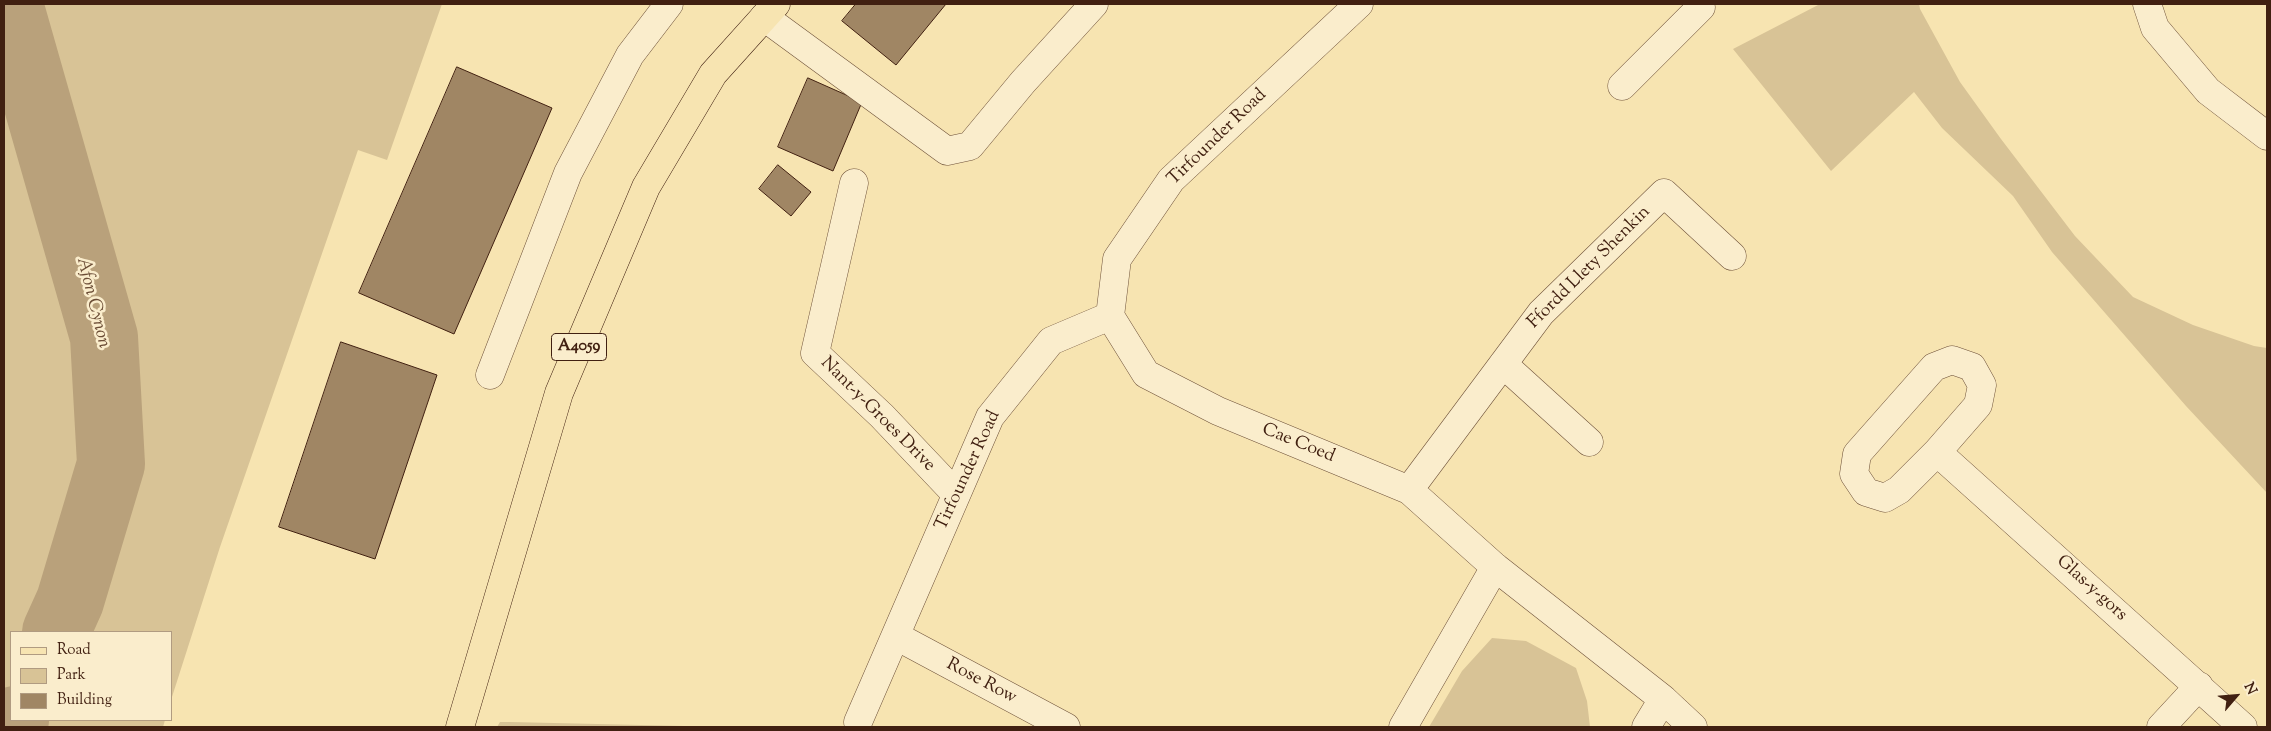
<!DOCTYPE html>
<html>
<head>
<meta charset="utf-8">
<style>
  body { margin:0 }
  #map { position:relative; width:2271px; height:731px; overflow:hidden; background:#f7e4b1; font-family:"Sorts Mill Goudy",serif }
  canvas { display:block }
  .frame { position:absolute; inset:0; border:5px solid #412011; pointer-events:none }
  .legend { position:absolute; left:10px; top:631px; width:162px; height:90px; box-sizing:border-box; background:#faedcc; border:1px solid #b09b81; margin:0; padding:6px 9px; list-style:none; font-size:15px; color:#412011 }
  .legend li { display:flex; align-items:center; gap:10px; height:25px }
  .legend b { width:25px; border:1px solid #b09b81 }
  .north { position:absolute; left:2211px; top:671px; width:50px; height:50px; -webkit-text-stroke:4px #faedcc; paint-order:stroke; rotate:63deg; font-size:14px; font-weight:700; line-height:20px; text-align:center; color:#412011 }
  .north::after { content:''; display:block; margin:auto; width:18px; height:22px; background:#412011; clip-path:polygon(50% 0,100% 100%,50% 72%,0 100%) }
</style>
</head>
<body>
<div id="map">
<canvas width="2271" height="731"></canvas>
<div class="frame"></div>
<ul class="legend">
<li><b style="height:6px;background:#f7e4b1"></b>Road</li>
<li><b style="height:14px;background:#d8c396"></b>Park</li>
<li><b style="height:14px;background:#a08664"></b>Building</li>
</ul>
<div class="north">N</div>
</div>
<script>
const g = document.querySelector('canvas').getContext('2d');
g.lineJoin = 'round';
function fill(path, color) { g.fillStyle = color; g.fill(path, 'evenodd'); }
function trace(path, color, width, dash) { g.strokeStyle = color; g.lineWidth = width; g.lineCap = dash ? 'butt' : 'round'; g.setLineDash(dash || []); g.stroke(path); }
function drawText(font, color, halo, rows, align = 'center') {
  g.font = font + ' "Sorts Mill Goudy",serif'; g.lineWidth = 5; g.setLineDash([]); g.textBaseline = 'middle'; g.strokeStyle = halo; g.fillStyle = color; for (const [text, x, y, turn = 0] of rows) {
    g.save(); g.translate(x, y); g.rotate((+turn || 0) * Math.PI / 180); g.textAlign = isNaN(turn) ? turn : align; if (halo) g.strokeText(text, 0, 0); g.fillText(text, 0, 0); g.restore();
  }
}
fill(new Path2D(`
  M4,4H442L387,160L358,150L220,547L171,700V632H11V720H165L163,727H4Z
  M1820,4H1919L1920,9L1960,82L2001,139L2075,236L2133,297L2193,325L2254,346L2267,348V493L2186,406L2052,252L2013,196L1942,128L1914,92L1831,171L1733,49Z
  M1492,638L1526,641L1576,668L1587,701L1590,727H1429L1462,671Z
  M500,722H510L728,727H497Z`), '#d8c396');
trace(new Path2D(`
  M9,4L104,337L111,464L70,601L56,632
  M11,727L15,720`), '#b9a17b', 68);
const building = new Path2D(`
  M856,4H946L896,65L842,21Z
  M457,67L552,108L454,334L359,293Z
  M808,78L862,102L833,171L778,147Z
  M778,165L811,192L791,216L759,189Z
  M341,342L437,375L375,559L279,527Z`);
fill(building, '#a08664');
trace(building, '#412011', 1);
const minor = new Path2D(`
  M2147,4L2155,28L2208,91L2267,136
  M764,17L947,151L970,146L1023,82L1094,4
  M1622,86L1701,7L1698,4
  M854,183L815,353L882,416L956,494
  M1110,316L1146,374L1218,411L1409,490L1495,567L1663,699L1693,727
  M1952,360L1972,367L1982,385L1978,405L1937,452L1899,490L1885,498L1866,492L1854,474L1857,454L1934,367Z
  M1503,364L1589,442
  M490,375L568,173L630,55L669,4
  M1937,452L2243,727
  M1409,490L1541,313L1664,193L1732,256
  M896,636L1066,727
  M858,722L990,417L1051,341L1110,316L1117,259L1171,180L1359,4
  M1403,727L1495,567
  M1646,727L1663,699
  M2161,727L2199,686`);
const major = new Path2D(`
  M460,727L559,393L646,187L713,74L776,4`);
trace(minor, '#6e5139', 29);
trace(major, '#412011', 29);
trace(minor, '#faedcc', 28);
trace(major, '#f7e4b1', 28);
for (const [x, y, w] of [
  [579,347,55]
]) { const box = new Path2D(); box.roundRect(x - w / 2, y - 13.5, w, 27, 4); g.fillStyle = '#faedcc'; g.fill(box); trace(box, '#412011', 1); }
drawText('bold 16px', '#412011', null, [
  ["A4059",579,347]
]);
drawText('18px', '#412011', '#faedcc', [
  ["Tirfounder Road",1218,138,-44],
  ["Ffordd Llety Shenkin",1590,268,-45],
  ["Nant-y-Groes Drive",877,415,45],
  ["Cae Coed",1298,444,22],
  ["Tirfounder Road",969,471,-65],
  ["Glas-y-gors",2091,589,42],
  ["Rose Row",981,682,28]
]);
drawText('italic 19px', '#6b4d36', '#faedcc', [
  ["Afon Cynon",92,303,76]
]);
</script>
</body>
</html>
